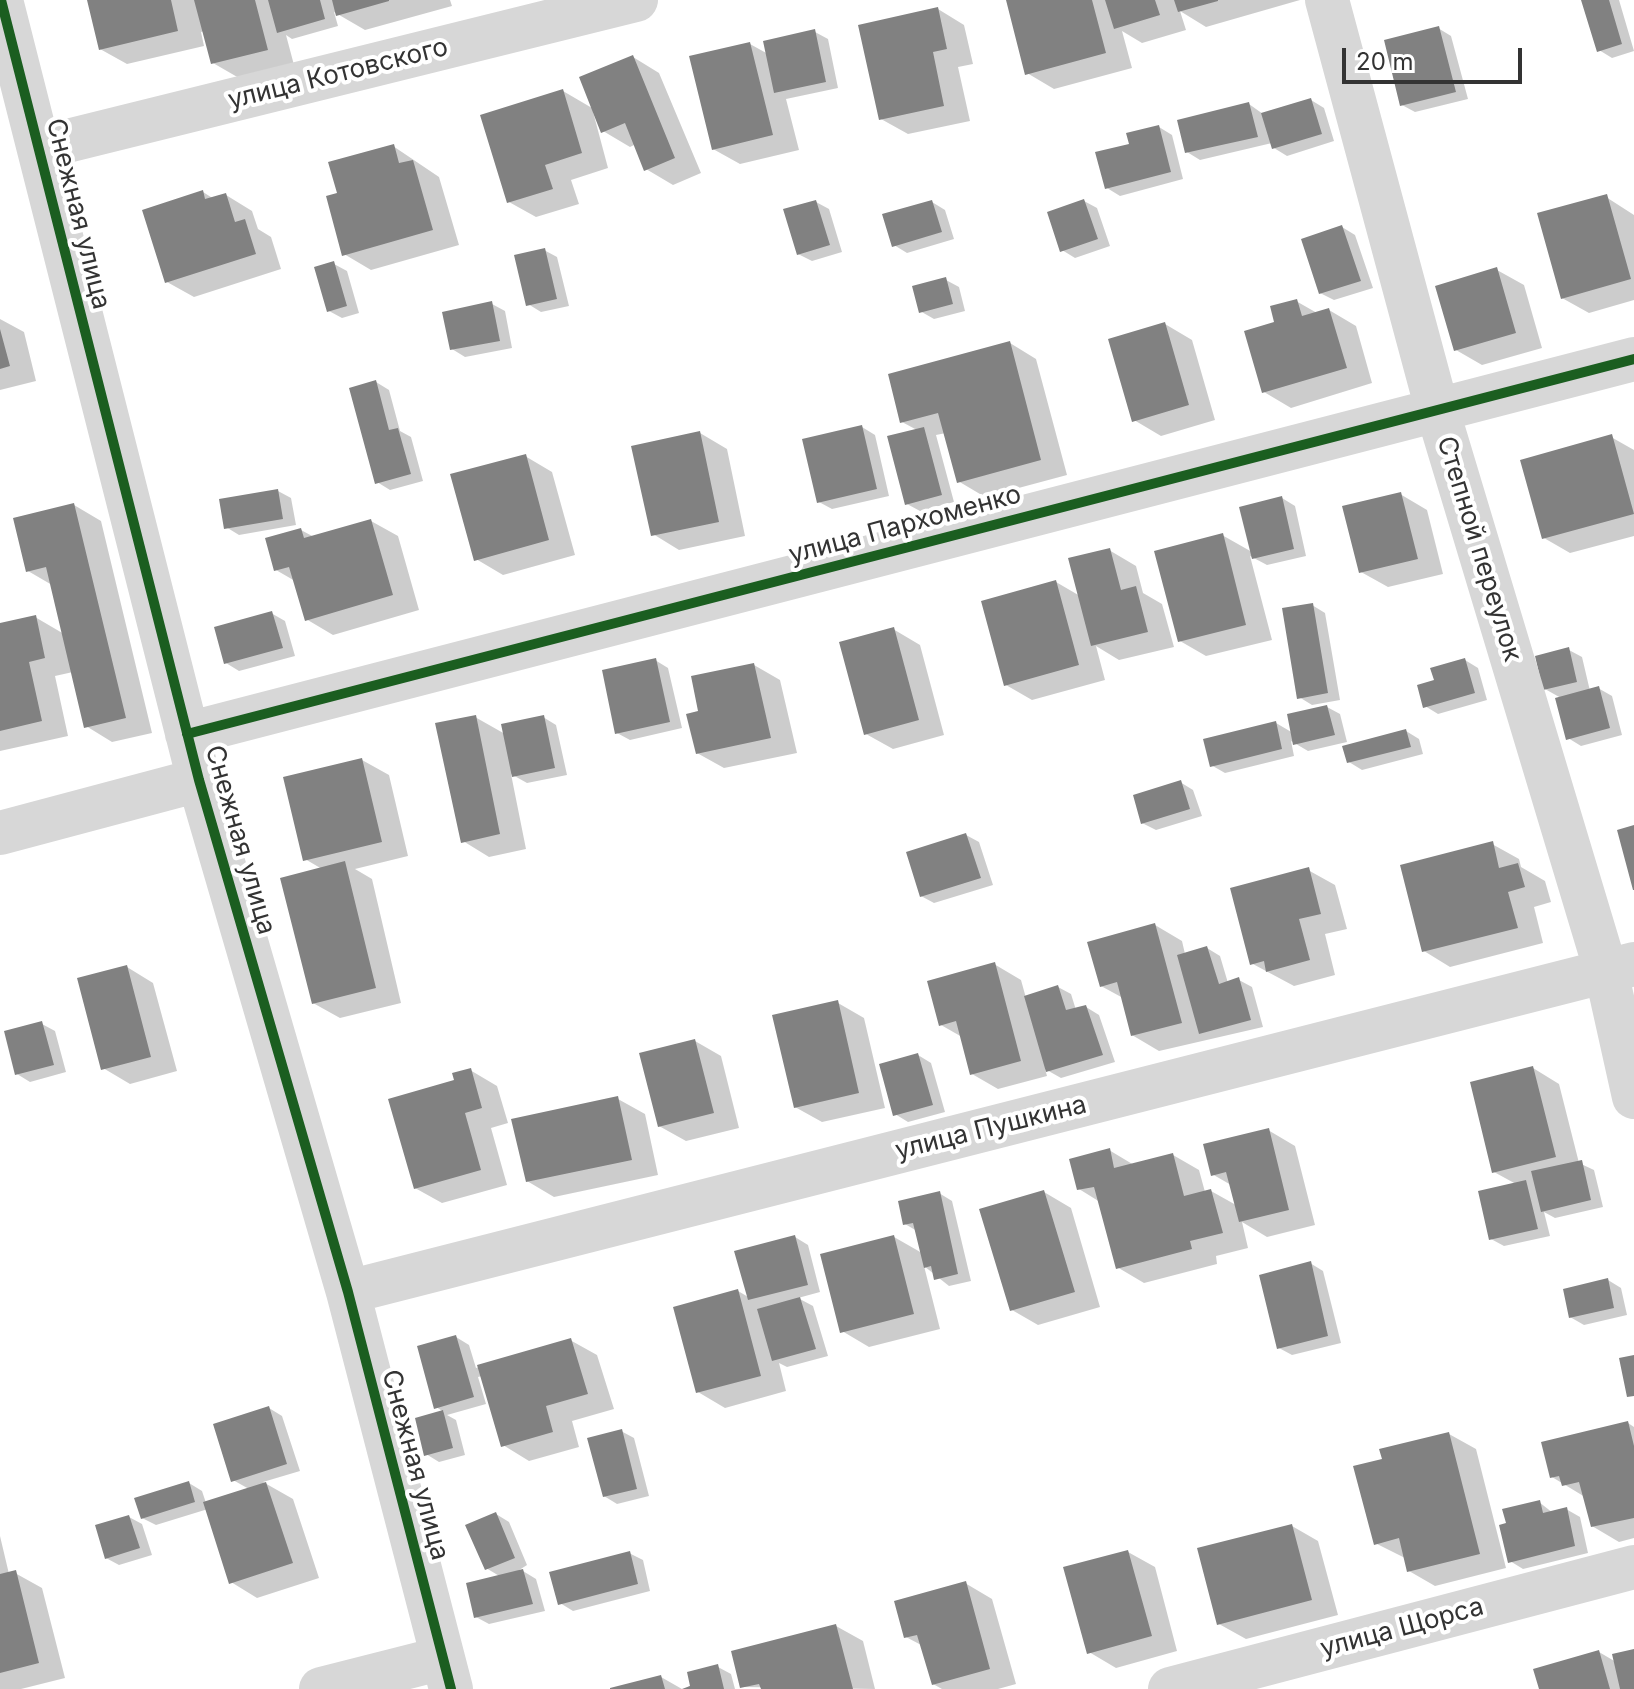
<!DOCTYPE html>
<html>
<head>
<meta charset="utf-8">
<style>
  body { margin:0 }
  #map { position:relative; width:1634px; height:1689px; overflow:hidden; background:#fff; font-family:Inter,sans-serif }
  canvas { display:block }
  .scale { position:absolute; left:1342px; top:48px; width:180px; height:36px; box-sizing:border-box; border:4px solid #333; border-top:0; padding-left:10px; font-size:24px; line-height:28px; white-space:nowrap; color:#333; -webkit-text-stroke:6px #fff; paint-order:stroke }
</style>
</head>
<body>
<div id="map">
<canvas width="1634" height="1689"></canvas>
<div class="scale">20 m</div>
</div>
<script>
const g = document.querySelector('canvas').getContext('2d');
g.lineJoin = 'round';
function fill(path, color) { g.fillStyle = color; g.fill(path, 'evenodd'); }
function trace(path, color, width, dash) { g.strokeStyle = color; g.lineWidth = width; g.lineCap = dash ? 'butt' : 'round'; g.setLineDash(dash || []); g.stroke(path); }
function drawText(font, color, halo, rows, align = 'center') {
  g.font = font + ' Inter,sans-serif'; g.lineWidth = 8; g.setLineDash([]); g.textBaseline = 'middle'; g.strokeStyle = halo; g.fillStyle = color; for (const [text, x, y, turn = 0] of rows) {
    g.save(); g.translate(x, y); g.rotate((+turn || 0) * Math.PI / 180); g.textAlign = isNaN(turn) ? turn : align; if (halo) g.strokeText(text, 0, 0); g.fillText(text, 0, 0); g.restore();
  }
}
fill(new Path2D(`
  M89,0H450L452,6L365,30L334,12L338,26L292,39L286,35L294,65L239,78L213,63L204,31L201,32L204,46L127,64L100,49Z
  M1008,0H1300L1206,27L1180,11L1186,30L1142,43L1122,31L1132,68L1054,89L1027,73Z
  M1583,0H1619L1634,51L1612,58L1599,50Z
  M938,9L964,25L973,64L958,67L970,121L908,134L881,119Z
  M1438,28L1451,36L1468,99L1415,112L1402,105Z
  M815,32L828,39L838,88L786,99L799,150L740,164L713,149L750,44L768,54Z
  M633,57L659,73L701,173L673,185L646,169L636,144L630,147L603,131Z
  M563,91L592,108L608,168L571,180L579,204L536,217L509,202Z
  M1311,100L1324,108L1334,141L1287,156L1274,148L1272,143L1200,160L1187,152L1249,104L1263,114Z
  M1159,127L1172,135L1183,179L1120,196L1107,188L1132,145Z
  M393,146L439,177L459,245L371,270L344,254L340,194Z
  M203,192L214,199L226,195L252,211L258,229L271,237L281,269L194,297L167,282Z
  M1606,197L1634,215V300L1589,313L1562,298Z
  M1084,201L1097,208L1110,246L1075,258L1062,250Z
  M816,202L829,209L842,252L812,261L798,254Z
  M932,202L945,210L954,239L907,253L894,245Z
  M1342,227L1355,235L1373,288L1334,300L1320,293Z
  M544,250L557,257L569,306L541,312L528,304Z
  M334,264L347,271L359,313L342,318L329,311Z
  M1497,270L1524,285L1542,348L1482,365L1456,350Z
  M946,280L959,287L965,311L934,319L920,311Z
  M1296,301L1317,313L1329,310L1356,326L1372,383L1291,408L1264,392L1277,323Z
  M492,304L505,311L512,348L465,357L452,349Z
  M0,319L24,332L36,381L0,390Z
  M1165,324L1192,340L1215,420L1161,436L1134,420Z
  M1010,343L1036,359L1067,475L985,497L958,481L946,433L936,435L954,502L920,511L907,504L917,430L902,422Z
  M376,382L389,390L400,431L411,437L423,481L390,490L377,482Z
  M862,427L875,435L889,496L832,509L819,502Z
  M700,433L727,449L745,536L679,550L653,534Z
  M1611,437L1634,450V536L1570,553L1544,538Z
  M525,456L552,472L575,555L503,575L476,559Z
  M278,491L291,498L296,525L239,535L226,527Z
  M1400,494L1427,510L1443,574L1388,587L1361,572Z
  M1282,498L1295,506L1306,556L1267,565L1250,556L1272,640L1206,656L1180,641L1222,535L1252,552Z
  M74,505L101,521L152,733L112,742L86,726L73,672L55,676L68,736L0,751V625L35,617L64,634L52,585L28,571Z
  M371,521L398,536L419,610L333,635L306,619L295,581L276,570L301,530L314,537Z
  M1109,550L1136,566L1143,593L1162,604L1174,647L1119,660L1096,646L1105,680L1032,700L1006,685L1056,582L1080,596Z
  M1312,605L1325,613L1340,700L1312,705L1299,697Z
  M271,613L285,621L295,656L239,671L226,663Z
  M893,629L920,645L944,735L893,749L866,734Z
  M1569,650L1582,657L1590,691L1598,688L1612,696L1622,735L1581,746L1568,738L1561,698L1545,689Z
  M655,660L668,668L682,728L630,740L617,733Z
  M1465,660L1478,668L1487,700L1438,714L1425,706L1437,681Z
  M754,665L780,680L797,753L724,768L697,753L701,713Z
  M1327,707L1340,714L1347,742L1308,751L1291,741L1294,756L1225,773L1211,765L1276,723L1293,733Z
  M475,717L505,734L543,717L556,725L567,775L527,783L511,774L526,849L489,857L463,841Z
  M1406,731L1419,739L1423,754L1362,770L1349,762Z
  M362,760L389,775L408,856L355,869L372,879L401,1003L340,1018L313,1003L322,869L305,859Z
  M1180,782L1193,790L1202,816L1156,830L1142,823Z
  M966,835L979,842L993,885L934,903L921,896Z
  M1492,844L1519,859L1521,867L1545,881L1551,902L1534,907L1543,943L1450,967L1424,951Z
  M1308,870L1335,885L1347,929L1325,934L1335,975L1294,986L1251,963Z
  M1155,925L1182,941L1185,954L1207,948L1220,956L1228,983L1239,980L1252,987L1263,1027L1159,1051L1132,1035L1123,998L1101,986Z
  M994,964L1021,980L1026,998L1058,987L1071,994L1076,1010L1086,1007L1099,1015L1115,1062L1061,1078L1045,1069L1047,1076L998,1089L972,1074L962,1037L941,1025Z
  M127,967L153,983L177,1071L130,1084L103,1068Z
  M838,1003L864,1018L885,1108L822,1122L795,1107Z
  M42,1024L55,1031L66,1072L30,1082L17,1074Z
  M695,1041L721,1056L739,1128L686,1141L659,1126Z
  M918,1055L931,1063L945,1112L908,1122L895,1114Z
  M1533,1068L1559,1084L1579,1163L1594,1170L1603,1207L1555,1218L1544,1212L1550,1236L1504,1246L1491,1239L1516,1184L1494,1172Z
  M470,1070L497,1086L508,1123L491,1128L507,1185L442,1203L415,1188L457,1082Z
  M618,1099L645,1114L658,1175L554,1197L527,1181Z
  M1268,1130L1295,1146L1315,1225L1267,1237L1242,1222L1248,1248L1216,1256L1217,1264L1144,1283L1117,1267L1100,1202L1079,1189L1109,1150L1134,1165L1173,1155L1199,1170L1205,1192L1211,1191L1236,1205L1231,1185L1212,1174Z
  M1044,1192L1071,1208L1100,1307L1038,1325L1012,1310Z
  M939,1193L952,1201L971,1281L949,1286L924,1266L940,1329L869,1347L842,1331L894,1237L922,1253L917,1231L905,1224Z
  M795,1237L808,1245L820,1292L798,1298L813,1306L828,1356L787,1367L779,1363L786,1391L725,1408L698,1392L738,1291L750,1298Z
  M1310,1263L1323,1271L1341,1343L1292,1355L1279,1348Z
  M1608,1280L1621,1288L1627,1315L1584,1325L1570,1317Z
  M456,1337L469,1345L476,1368L570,1340L597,1355L614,1409L572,1421L579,1447L529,1461L503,1445L482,1376L478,1377L486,1404L447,1415L456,1420L465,1455L439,1462L426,1454L418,1419L444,1412L436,1407Z
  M269,1408L282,1416L300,1471L263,1482L293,1499L319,1578L257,1598L231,1582L208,1509L156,1525L142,1518L189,1483L202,1491L206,1503L249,1489L233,1480Z
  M1628,1423L1634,1427V1538L1619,1542L1592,1526L1585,1497L1552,1477Z
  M621,1431L634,1438L649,1496L617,1504L604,1496Z
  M1449,1434L1476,1449L1506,1568L1435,1586L1409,1571L1405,1558L1375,1543L1385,1461Z
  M1539,1502L1553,1513L1566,1509L1580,1517L1588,1553L1523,1569L1510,1561Z
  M496,1514L509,1522L527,1565L513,1574L523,1571L536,1579L545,1611L489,1624L476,1617L501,1577L486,1568Z
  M129,1517L142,1524L152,1555L119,1565L106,1558Z
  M1292,1526L1318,1541L1338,1615L1246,1639L1219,1624Z
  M0,1536L9,1574L15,1573L42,1588L65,1678L21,1689H0Z
  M1128,1552L1155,1567L1177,1651L1116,1668L1089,1652Z
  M629,1553L643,1560L650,1591L573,1611L560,1603Z
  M965,1583L992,1599L1016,1684L998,1689H942L933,1684L923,1646L906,1637Z
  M836,1626L863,1641L875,1689L742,1687Z
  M1634,1651V1689H1541L1599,1652L1616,1662Z
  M718,1667L731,1674L735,1689H685Z
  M661,1677L682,1689H614Z`), '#0003');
fill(new Path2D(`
  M87,0H171L178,31L99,50Z
  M194,0H255L268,50L211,64Z
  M268,0H320L325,19L277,33Z
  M332,0H389V1L336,16Z
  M1006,0H1092L1106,53L1025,75Z
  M1105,0H1155L1160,15L1114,29Z
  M1174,0H1218V1L1178,12Z
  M1581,0H1609L1622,44L1597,52Z
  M938,7L947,49L933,52L944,106L879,120L858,25Z
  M1439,26L1456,92L1400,106L1384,40Z
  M815,29L826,82L774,93L763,41Z
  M750,42L773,135L712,150L689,56Z
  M633,55L675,158L644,171L625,123L601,133L579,77Z
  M563,89L582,153L545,165L553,189L507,203L480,115Z
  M1311,98L1322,134L1272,149L1261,113Z
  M1249,102L1258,137L1185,153L1177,120Z
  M1159,125L1171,172L1105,189L1095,152L1129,144L1126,133Z
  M394,144L399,163L413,160L433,230L342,256L326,196L337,193L328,162Z
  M203,190L205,199L226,193L235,222L245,219L256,254L165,283L142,210Z
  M1607,194L1631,279L1561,299L1537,213Z
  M1084,199L1098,239L1060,252L1047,212Z
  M816,200L830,245L797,255L783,209Z
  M932,200L942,232L892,247L882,214Z
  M1342,225L1361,281L1319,294L1301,239Z
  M545,248L557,299L526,306L514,255Z
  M334,261L347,306L327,312L314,267Z
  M1497,267L1516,333L1454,351L1435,286Z
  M946,277L953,304L919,313L912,286Z
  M1297,299L1302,316L1329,308L1347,368L1262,393L1244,331L1274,322L1270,306Z
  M492,301L500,341L450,350L442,312Z
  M1165,322L1189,405L1132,422L1108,339Z
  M0,329L10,366L0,369Z
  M1010,341L1041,460L957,483L938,413L900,423L888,374Z
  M376,380L389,430L398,428L411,474L375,484L349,388Z
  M862,425L877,489L817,503L802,439Z
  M924,427L942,495L905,505L887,436Z
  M700,431L719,522L651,536L631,446Z
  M1612,434L1634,514L1542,539L1520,460Z
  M526,454L549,540L474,561L450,474Z
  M278,489L283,519L224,529L219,499Z
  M1401,492L1418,559L1359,573L1342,506Z
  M1282,496L1294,549L1252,559L1239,507Z
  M74,503L126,718L84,728L46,567L26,572L13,518Z
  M371,519L393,595L305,621L289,567L274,571L265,538L301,528L304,538Z
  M1223,533L1246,625L1178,642L1154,551Z
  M1110,548L1121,590L1136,586L1148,632L1091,646L1068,558Z
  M1056,580L1079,665L1004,686L981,601Z
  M1313,603L1328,693L1297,699L1282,608Z
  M272,611L283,648L224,664L214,627Z
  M36,615L45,658L29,662L42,721L0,731V623Z
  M894,627L919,720L864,735L839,642Z
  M1569,647L1577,682L1543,690L1535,656Z
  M656,658L670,722L615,734L602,670Z
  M1465,658L1475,693L1423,708L1417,685L1434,680L1430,668Z
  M754,663L771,738L696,754L686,714L698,711L691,676Z
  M1599,686L1610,728L1566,740L1555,698Z
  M1327,705L1335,735L1293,745L1287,714Z
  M476,715L500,834L461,843L435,723Z
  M544,715L555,768L512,777L501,724Z
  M1276,721L1282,749L1210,767L1203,739Z
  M1406,729L1411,747L1347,763L1342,746Z
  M362,758L382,842L303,861L283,777Z
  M1181,780L1190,809L1141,824L1133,795Z
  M1634,825V890H1633L1617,830Z
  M966,833L981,878L920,897L906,852Z
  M1493,841L1499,868L1518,863L1525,887L1508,892L1518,928L1422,952L1400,865Z
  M345,861L376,988L312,1004L280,878Z
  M1309,867L1321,914L1299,919L1310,960L1266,972L1264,961L1250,965L1230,888Z
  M1155,923L1182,1023L1131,1036L1117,982L1100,987L1087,942Z
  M1207,946L1219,984L1239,977L1251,1020L1199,1034L1177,955Z
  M995,962L1021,1061L970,1075L956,1021L939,1026L927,981Z
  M127,965L151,1057L101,1070L77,978Z
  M1058,985L1066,1010L1086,1005L1103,1055L1046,1072L1024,996Z
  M838,1000L859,1093L794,1108L772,1015Z
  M42,1021L54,1065L15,1075L4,1031Z
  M695,1039L714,1113L658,1127L639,1053Z
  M918,1053L933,1105L893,1116L879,1064Z
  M1533,1066L1556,1157L1492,1173L1470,1082Z
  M471,1068L482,1108L465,1113L481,1170L414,1189L388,1099L454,1080L452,1073Z
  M618,1096L632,1160L526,1182L511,1119Z
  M1269,1128L1289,1210L1239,1222L1226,1172L1211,1176L1203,1144Z
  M1110,1148L1114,1168L1173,1153L1184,1196L1211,1189L1223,1233L1190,1241L1192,1249L1116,1269L1094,1187L1077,1190L1069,1159Z
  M1582,1160L1591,1200L1541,1212L1531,1171Z
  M1526,1180L1538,1229L1489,1240L1478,1191Z
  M1044,1190L1075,1292L1010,1311L979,1209Z
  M940,1191L958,1274L934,1280L931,1266L924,1268L913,1223L903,1225L898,1201Z
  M795,1235L808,1285L748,1300L734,1251Z
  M894,1235L914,1314L840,1333L820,1254Z
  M1311,1261L1328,1336L1277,1349L1259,1275Z
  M1608,1278L1614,1308L1569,1318L1563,1289Z
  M738,1289L761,1376L696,1393L673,1307Z
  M800,1297L816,1349L772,1361L757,1309Z
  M456,1335L474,1397L434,1409L417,1346Z
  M571,1338L588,1394L546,1406L553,1432L501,1447L477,1365Z
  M1634,1355V1396L1627,1397L1619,1358Z
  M269,1406L287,1464L231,1482L213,1424Z
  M443,1410L453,1448L424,1456L415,1418Z
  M1628,1421L1634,1446V1518L1591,1527L1579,1482L1562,1486L1559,1476L1550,1478L1541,1442Z
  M622,1429L637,1489L603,1497L587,1438Z
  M1449,1432L1480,1554L1407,1572L1399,1538L1374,1545L1353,1466L1382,1459L1379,1449Z
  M189,1481L195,1502L141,1519L134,1498Z
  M266,1482L293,1563L229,1584L203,1502Z
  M1540,1500L1543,1513L1567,1507L1575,1546L1508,1563L1499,1525L1506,1523L1502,1509Z
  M496,1512L515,1558L485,1570L465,1525Z
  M129,1515L140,1548L105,1559L95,1525Z
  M1292,1524L1312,1600L1217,1625L1197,1548Z
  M1128,1550L1152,1636L1087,1654L1063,1567Z
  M630,1551L638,1584L558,1605L549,1572Z
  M523,1569L533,1604L474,1618L466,1583Z
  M16,1570L39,1663L0,1673V1574Z
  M966,1581L990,1669L932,1685L917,1635L904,1638L894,1601Z
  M836,1624L853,1689H761L759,1684L740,1688L731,1651Z
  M1634,1649V1689H1620L1612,1654Z
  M1599,1650L1610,1689H1539L1533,1669Z
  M718,1664L724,1689H682L690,1686L687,1672Z
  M661,1675L665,1689H610V1688Z`), '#818181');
trace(new Path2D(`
  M1,0L199,780L348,1292L451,1689
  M1327,0L1437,409L1606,971L1634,1097
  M39,148L636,0
  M187,734L1634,359
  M0,833L199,780
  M348,1292L1634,964
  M321,1689L443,1658
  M1170,1689L1634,1567`), '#d7d7d7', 44);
trace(new Path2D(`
  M1,0L199,780L348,1292L451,1689
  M187,734L1634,359`), '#1b5e20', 10);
drawText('26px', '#333', '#fff', [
  ["улица Котовского",338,74,-14],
  ["Снежная улица",78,214,76],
  ["улица Пархоменко",905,525,-15],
  ["Степной переулок",1479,549,73],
  ["Снежная улица",240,840,74],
  ["улица Пушкина",991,1128,-14],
  ["Снежная улица",415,1465,75],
  ["улица Щорса",1402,1628,-15]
]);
</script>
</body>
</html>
